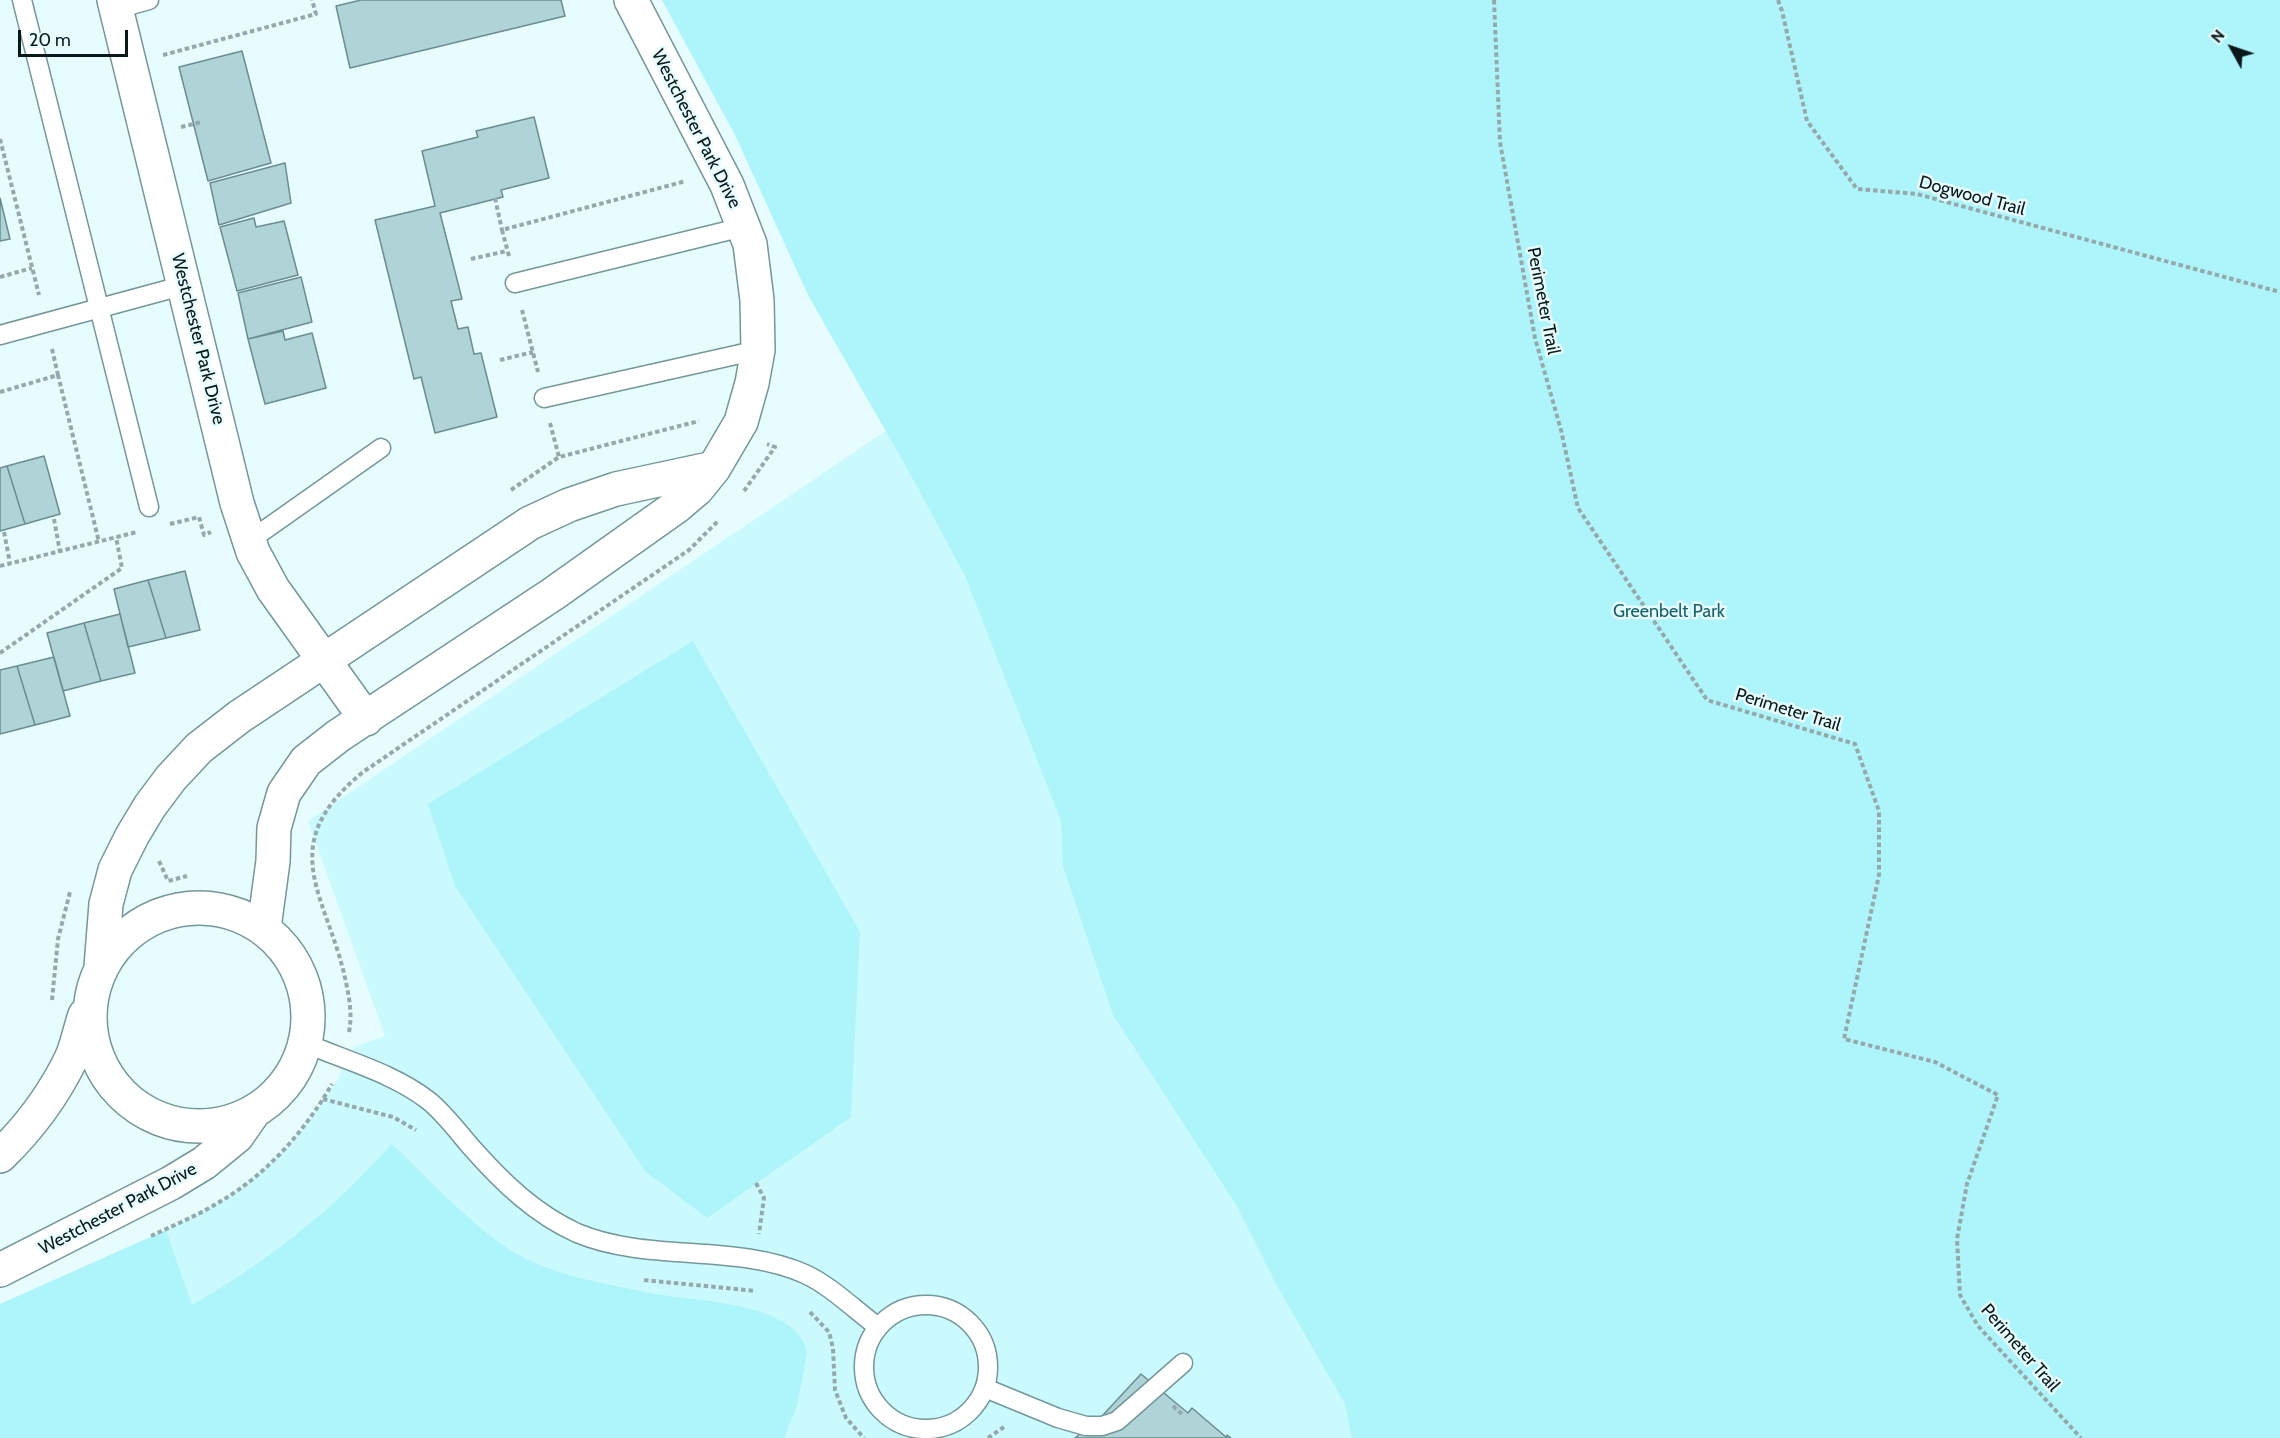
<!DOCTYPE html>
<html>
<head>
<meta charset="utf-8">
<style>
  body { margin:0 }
  #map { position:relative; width:2280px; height:1438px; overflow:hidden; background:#e6fcfe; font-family:Cabin,sans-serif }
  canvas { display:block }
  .north { position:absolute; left:2202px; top:18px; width:60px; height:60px; -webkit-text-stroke:4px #e6fcfe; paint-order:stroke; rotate:310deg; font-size:16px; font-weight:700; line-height:24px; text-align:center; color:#0b1819 }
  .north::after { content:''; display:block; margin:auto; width:21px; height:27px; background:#0b1819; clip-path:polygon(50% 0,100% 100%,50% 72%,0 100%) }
  .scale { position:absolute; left:18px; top:30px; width:110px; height:27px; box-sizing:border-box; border:3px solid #0b1819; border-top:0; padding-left:8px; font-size:18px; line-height:21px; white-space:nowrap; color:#0b1819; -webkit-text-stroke:4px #e6fcfe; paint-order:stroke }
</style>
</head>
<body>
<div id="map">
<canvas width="2280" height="1438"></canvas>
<div class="north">N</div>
<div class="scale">20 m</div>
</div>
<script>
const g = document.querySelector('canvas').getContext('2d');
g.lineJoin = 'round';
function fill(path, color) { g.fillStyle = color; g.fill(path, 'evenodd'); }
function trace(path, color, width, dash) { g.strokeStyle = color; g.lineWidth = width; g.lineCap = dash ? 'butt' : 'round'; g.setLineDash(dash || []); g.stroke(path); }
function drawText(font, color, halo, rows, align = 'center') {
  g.font = font + ' Cabin,sans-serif'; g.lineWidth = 5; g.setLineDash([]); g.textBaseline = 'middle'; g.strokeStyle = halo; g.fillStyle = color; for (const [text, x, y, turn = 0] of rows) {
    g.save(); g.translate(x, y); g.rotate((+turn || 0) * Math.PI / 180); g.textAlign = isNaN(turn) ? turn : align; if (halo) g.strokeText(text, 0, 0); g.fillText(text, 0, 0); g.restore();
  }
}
fill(new Path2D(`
  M893,426L1399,1438H237L166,1230L228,1197L264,1168L295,1139L322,1104L337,1081L354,1047L385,1036L308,821Z`), '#cafafe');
fill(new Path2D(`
  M662,0H2280V1438H1352L1345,1404L1277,1286L1235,1203L1113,1015L1063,866L1061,821L965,576L908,470L808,295L735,135Z
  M693,641L860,932L851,1117L707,1218L645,1171L455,886L428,804Z
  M392,1144C429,1179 465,1219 507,1248C548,1275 603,1283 650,1293C690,1301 799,1301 807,1353L797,1406L784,1438H0V1304L166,1230L192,1305C239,1278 286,1245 327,1209C350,1189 371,1166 392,1144Z`), '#aef5fb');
const building = new Path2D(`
  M361,0H561L565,16L350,68L336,6Z
  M242,51L271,163L208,181L179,67Z
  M534,117L549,178L501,190L503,197L440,213L462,299L451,301L458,329L468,327L474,354L481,353L497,417L435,433L421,377L414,379L375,220L435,206L422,151L478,137L476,131Z
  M285,163L291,203L219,225L210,183Z
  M0,198L10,239L0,241Z
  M254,218L256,227L284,221L298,275L237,291L220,227Z
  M301,277L312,322L248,339L238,293Z
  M283,331L285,340L312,333L326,388L265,404L248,339Z
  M44,456L60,514L25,524L7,466Z
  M7,466L25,524L0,531V468Z
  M185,571L200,630L166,638L148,580Z
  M148,580L166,638L128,647L114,589Z
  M120,614L135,673L101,681L84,623Z
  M84,623L101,681L63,691L47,633Z
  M54,657L70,716L35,725L17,666Z
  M17,666L35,725L0,734V670Z
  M1141,1374L1188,1413L1192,1408L1226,1437L1227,1435L1231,1438H1075L1103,1415Z`);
fill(building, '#afd3d6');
trace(building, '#6b8d90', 1.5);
const lane = new Path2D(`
  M22,0L149,507
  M117,9L149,0
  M515,283L743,227
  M0,335L185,285
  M544,398L758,350
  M249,541L381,448
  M305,1043C347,1061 393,1073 429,1101C445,1114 458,1132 472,1148C502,1182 535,1214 577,1233C649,1263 735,1243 805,1274C831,1286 855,1310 878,1327
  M864 1367a62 62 0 1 1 124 0a62 62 0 1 1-124 0Z
  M985,1388L1058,1418L1086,1426H1102L1117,1421L1183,1363`);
const street = new Path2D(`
  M114,0L237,503L253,552L273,589L366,719
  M90 1017a109 109 0 1 1 218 0a109 109 0 1 1-218 0Z
  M264,928L273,861L274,828L284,793L306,761L338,736L553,594L677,506L697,489L714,468L741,422L752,383L758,350L757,300L750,244L727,185L631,0
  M101,967L106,904L115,870L132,836L150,806L171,778L199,748L239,717L530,523L569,505L616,489L714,468
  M0,1156C29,1128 53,1096 71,1059C77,1046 80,1029 85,1015
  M0,1270L171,1183L204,1163L237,1136L253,1113`);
trace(lane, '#74979a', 21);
trace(street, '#74979a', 36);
trace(new Path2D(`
  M1494,0L1500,142L1535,338L1561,430L1578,508L1707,700L1855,744L1879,811V875L1844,1039L1935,1062L1998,1095L1967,1184L1957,1239L1960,1295L1978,1326L2081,1438
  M1778,0L1782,11L1807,121L1857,189L1917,194L2280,292
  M163,55L316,14L312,0
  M181,127L202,122
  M0,139L39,295
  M495,198L502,230
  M509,256L502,230L686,181
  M471,259L507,251
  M0,277L32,268
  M522,310L538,372
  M52,349L58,375
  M500,360L533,352
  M0,392L58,375L99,542
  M550,423L559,457
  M511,490L559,457L699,421
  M744,491L775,447L767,444
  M54,519L60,552
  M170,524L199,517L204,535L211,532
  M4,532L10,563
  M0,566L137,532
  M0,653L122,568L116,537
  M159,861L168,881L187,876
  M52,1000L58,939L70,892
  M349,1032C352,1017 350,1002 347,987C330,897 270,848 363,772L689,550L718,521
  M323,1099L393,1117L416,1130
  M756,1183L764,1198L759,1234
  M151,1236C174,1225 199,1215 221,1201C267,1174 305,1131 332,1084
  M644,1280L756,1291
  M810,1312L829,1332L833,1348L835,1390L846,1418L864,1438
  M1173,1406L1184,1416
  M988,1438L1004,1427`), '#96a9aa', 4, [4.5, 3]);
trace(lane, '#fff', 18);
trace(street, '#fff', 33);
drawText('18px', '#0b1819', '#e6fcfe', [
  ["Westchester Park Drive",696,129,63],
  ["Dogwood Trail",1972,196,15],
  ["Perimeter Trail",1543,301,79],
  ["Westchester Park Drive",198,339,76],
  ["Perimeter Trail",1788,710,17],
  ["Westchester Park Drive",118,1209,-28],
  ["Perimeter Trail",2020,1348,49]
]);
drawText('18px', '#15636a', '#e6fcfe', [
  ["Greenbelt Park",1669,612]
]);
</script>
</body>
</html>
